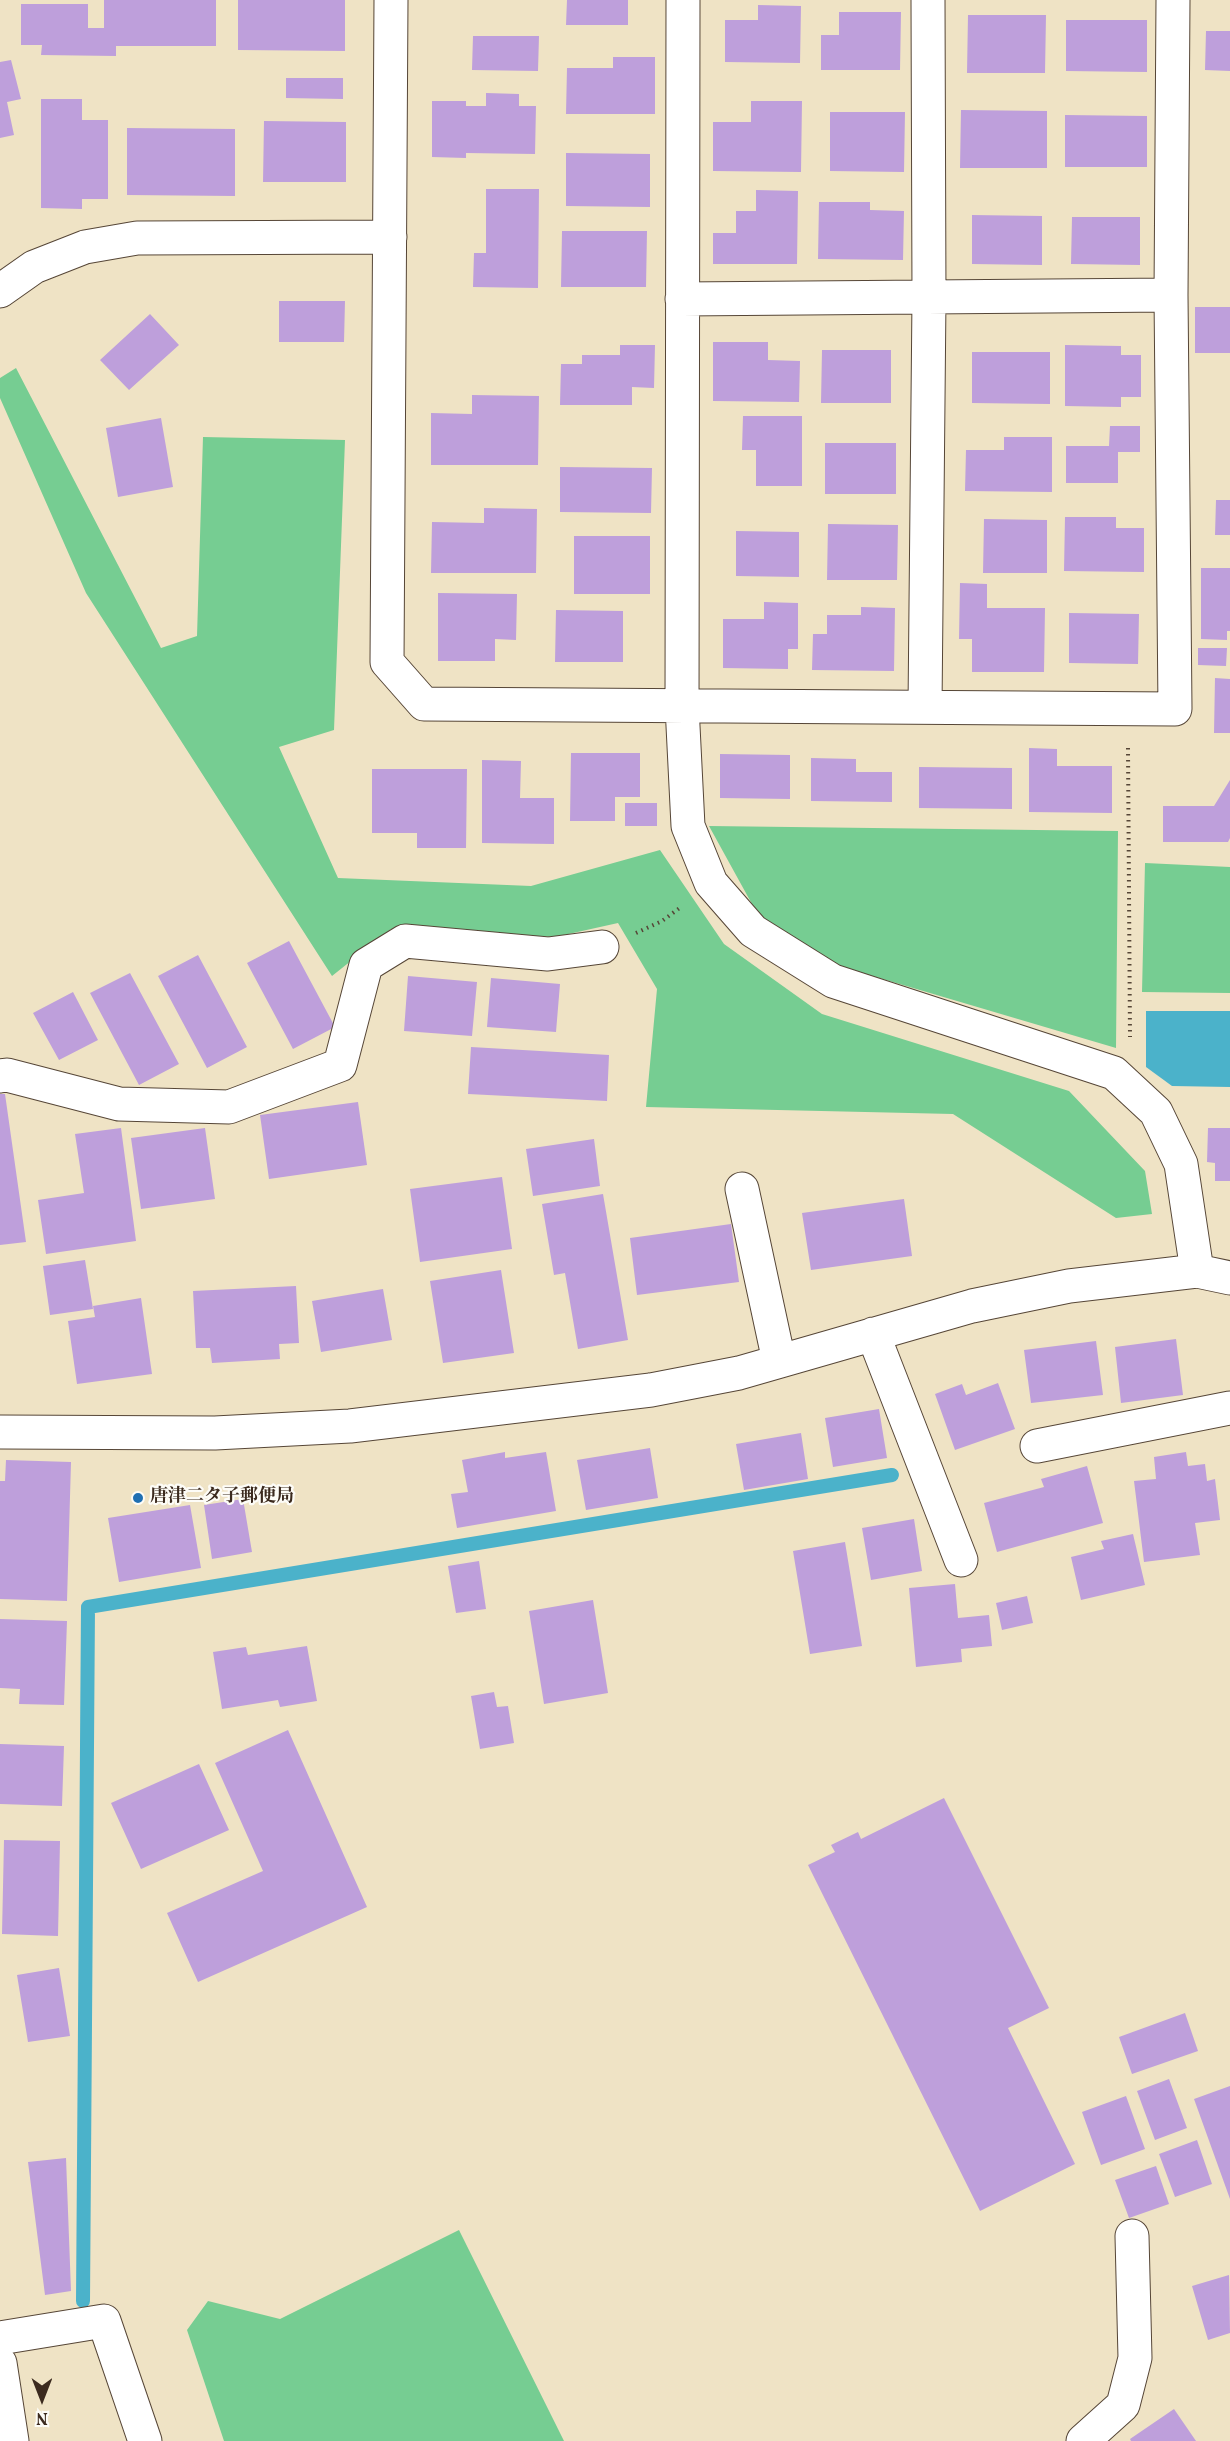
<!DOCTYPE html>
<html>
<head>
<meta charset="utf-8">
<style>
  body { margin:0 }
  #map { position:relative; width:1230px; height:2441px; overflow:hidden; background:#efe3c5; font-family:Vollkorn,serif }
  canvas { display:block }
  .north { position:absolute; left:12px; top:2369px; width:60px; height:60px; -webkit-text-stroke:4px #fdfcf7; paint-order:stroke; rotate:180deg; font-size:16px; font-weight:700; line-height:24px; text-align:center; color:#3b2a1e }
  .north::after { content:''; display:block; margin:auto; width:21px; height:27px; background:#3b2a1e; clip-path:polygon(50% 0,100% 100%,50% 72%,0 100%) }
</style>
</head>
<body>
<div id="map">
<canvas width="1230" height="2441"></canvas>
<div class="north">N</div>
</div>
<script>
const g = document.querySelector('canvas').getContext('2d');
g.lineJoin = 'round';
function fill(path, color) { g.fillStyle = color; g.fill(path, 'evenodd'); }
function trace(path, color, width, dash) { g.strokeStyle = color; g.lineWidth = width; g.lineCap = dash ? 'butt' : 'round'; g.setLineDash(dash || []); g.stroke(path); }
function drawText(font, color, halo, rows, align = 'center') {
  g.font = font + ' Vollkorn,"Noto Serif JP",serif'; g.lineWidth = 4.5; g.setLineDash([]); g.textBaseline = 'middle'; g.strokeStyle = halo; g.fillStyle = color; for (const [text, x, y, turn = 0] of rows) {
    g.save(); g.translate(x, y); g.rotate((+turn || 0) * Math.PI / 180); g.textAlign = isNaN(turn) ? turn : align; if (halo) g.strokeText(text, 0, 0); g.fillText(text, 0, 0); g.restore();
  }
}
fill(new Path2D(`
  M16,368L161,648L197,636L203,437L345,440L334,730L279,747L338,878L531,886L660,850L724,944L822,1014L1069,1091L1145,1171L1152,1214L1116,1218L953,1114L646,1107L657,989L618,923L555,937L391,929L332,976L86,593L0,398V378Z
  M709,826L1118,831L1116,1048L842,967L758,915Z
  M1145,863L1230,867V993L1142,992Z
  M459,2230L564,2441H224L187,2330L208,2301L280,2319Z`), '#76cd92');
fill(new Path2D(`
  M1146,1011H1230V1087L1172,1086L1146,1067Z`), '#4bb2ca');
trace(new Path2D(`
  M83,2301L88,1607L892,1475`), '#4bb2ca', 14);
fill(new Path2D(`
  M104,0H216V46H116V56L41,55L42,45H21V4H88V28H104Z
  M238,0H345V51L238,50Z
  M567,0H628V25H566Z
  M758,5L801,6L800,63L725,62V20H758Z
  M839,12H901L900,70H821V35H839Z
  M968,15H1046L1045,73H967Z
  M1066,20H1147V72L1066,71Z
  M1206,31H1230V71L1205,70Z
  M473,36H539L538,71L472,70Z
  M613,57H655V114H566L567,68H613Z
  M11,60L21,99L7,102L14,135L0,138V62Z
  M286,78H343V99L286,98Z
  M486,93L519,94V106H536L535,154L466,153V158L432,157V101H466V106H486Z
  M41,99H82V120H108V199H82V209L41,208Z
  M751,101H802L801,172L713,171V122H751Z
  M961,110L1047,111V168H960Z
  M830,112H905L904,172L830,171Z
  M1065,115L1147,116V167H1065Z
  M264,121L346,122V182H263Z
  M127,128L235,129V196L127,195Z
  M566,153L650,154V207L566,206Z
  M486,189H539L538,288L473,287L474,253H486Z
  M756,190L798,191L797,264H713V233H736V211H756Z
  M819,202H870V210L904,211L903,260L818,259Z
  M972,215L1042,216V265L972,264Z
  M1072,217H1140V265L1071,264Z
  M562,231H647L646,287H561Z
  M279,301H345L344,342H279Z
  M1195,307H1230V353H1195Z
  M150,314L179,345L129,390L100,360Z
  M713,342H768V360L800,361L799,402L713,401Z
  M620,345H655L654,388L632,387V405H560L561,364H582V355H620Z
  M1065,345L1121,346V355H1141V397H1121V407L1065,406Z
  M822,350H891V403H821Z
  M972,352H1050V404L972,403Z
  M472,395L539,396L538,465H431V413L472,414Z
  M743,416H802V486H756V450H742Z
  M161,418L173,487L118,497L106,428Z
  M1110,426H1140V452H1118V483H1066V446H1109Z
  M1004,437H1052V492L965,491L966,450H1004Z
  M825,443H896V494H825Z
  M560,467L652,468L651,513L560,512Z
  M1216,500H1230V535H1215Z
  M484,508L537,509L536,573H431L432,522L484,523Z
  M1065,517H1116V528H1144V572L1064,571Z
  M984,519L1047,520V573H983Z
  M828,524L898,525L897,580H827Z
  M736,531L799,532V577L736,576Z
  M574,536H650V594H574Z
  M1201,568H1230V631H1227V640L1201,639Z
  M960,583L987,584V608H1045L1044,672H972V639H959Z
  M438,593L517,594L516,640L495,639V661H438Z
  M764,602L798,603V649H788V669L723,668V619H764Z
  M861,607L895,608L894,671L812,670L813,634H827V615H861Z
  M556,610L623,611V662H555Z
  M1069,613L1139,614L1138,664L1069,663Z
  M1198,648H1227L1226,666L1198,665Z
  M1215,678L1230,679V733H1214Z
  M1029,748L1057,749V766H1112V813L1029,812Z
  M571,753H640V797H615V821H570Z
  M720,754L790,755V799L720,798Z
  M811,758L856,759V772H892V802L811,801Z
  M482,760L521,761L520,798H554V844L482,843Z
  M919,767L1012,768V809L919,808Z
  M372,769H467L466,848H417V833H372Z
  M1230,780V838L1228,842H1163V806H1214Z
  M625,803H657V826H625Z
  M289,941L335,1027L293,1049L247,963Z
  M198,955L247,1047L207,1068L158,976Z
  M130,973L179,1064L139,1085L90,993Z
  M408,976L477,982L472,1036L404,1031Z
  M491,978L560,984L556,1032L487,1027Z
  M73,992L98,1040L59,1060L33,1013Z
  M471,1047L609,1055L607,1101L468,1094Z
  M0,1094H5L26,1242L0,1245Z
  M358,1102L367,1165L269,1179L260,1115Z
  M121,1128L136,1241L46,1254L38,1200L84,1193L75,1134Z
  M205,1128L215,1199L141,1209L131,1138Z
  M1208,1128H1230V1181H1215V1163L1207,1162Z
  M594,1139L600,1186L533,1196L526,1149Z
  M502,1177L512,1249L420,1262L410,1189Z
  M603,1194L628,1340L578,1349L565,1273L554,1275L542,1204Z
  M904,1199L912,1256L811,1270L802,1213Z
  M731,1224L739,1282L637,1295L630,1238Z
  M85,1260L93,1309L50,1315L43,1266Z
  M501,1270L514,1353L443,1363L430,1281Z
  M296,1286L299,1343L279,1344L280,1359L212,1363L210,1348H196L193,1291Z
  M383,1289L392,1340L321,1352L312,1301Z
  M141,1298L152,1374L77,1384L68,1321L95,1317L93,1306Z
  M1176,1339L1183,1395L1121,1403L1115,1347Z
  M1096,1341L1103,1395L1031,1403L1024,1350Z
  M998,1383L1015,1429L955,1450L935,1394L962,1384L966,1395Z
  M879,1409L887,1458L833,1467L825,1418Z
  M801,1433L808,1479L744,1490L736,1444Z
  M650,1448L658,1498L586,1510L577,1460Z
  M505,1452V1458L546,1452L556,1511L457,1528L451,1494L468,1492L462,1460Z
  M1186,1452L1188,1466L1205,1464L1207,1481L1215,1479L1220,1520L1195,1523L1200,1555L1144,1562L1134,1481L1156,1479L1154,1457Z
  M6,1460L71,1462L67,1601L0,1599V1481H5Z
  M1087,1466L1103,1523L997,1552L984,1503L1044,1487L1041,1479Z
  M243,1499L252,1552L212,1559L204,1505Z
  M190,1505L201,1568L119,1582L108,1518Z
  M914,1519L922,1571L871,1580L862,1528Z
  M1133,1534L1145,1585L1081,1600L1071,1557L1104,1549L1101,1541Z
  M845,1542L862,1646L810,1654L793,1551Z
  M479,1561L486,1609L456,1613L448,1566Z
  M955,1584L958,1618L989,1615L992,1646L961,1649L962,1662L916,1667L909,1588Z
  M1027,1596L1033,1623L1002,1630L996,1603Z
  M593,1600L608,1693L544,1704L529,1611Z
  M0,1619L67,1621L64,1705L19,1704L20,1689L0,1688Z
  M307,1646L317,1701L280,1707L278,1700L222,1709L213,1652L246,1647L248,1655Z
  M494,1692L497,1707L508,1706L514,1743L480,1749L471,1696Z
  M288,1730L367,1907L198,1982L167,1913L263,1871L215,1763Z
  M0,1744L64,1746L62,1806L0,1804Z
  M199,1764L229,1830L141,1869L111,1803Z
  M944,1798L1049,2008L1008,2028L1075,2164L980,2211L808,1865L835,1852L831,1845L858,1832L861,1839Z
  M4,1840L60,1841L58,1936L2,1934Z
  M59,1968L70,2036L28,2042L17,1975Z
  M1185,2013L1198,2051L1132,2074L1119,2037Z
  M1169,2079L1187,2128L1155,2140L1137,2091Z
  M1230,2086V2199L1194,2099Z
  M1126,2096L1145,2149L1101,2165L1082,2112Z
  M1197,2140L1212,2184L1175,2197L1159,2154Z
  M66,2158L71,2291L45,2295L28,2162Z
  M1156,2166L1169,2204L1129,2218L1115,2180Z
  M1229,2275L1230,2333L1208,2340L1192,2286Z
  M1174,2409L1196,2441H1131L1130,2439Z`), '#be9fdb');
const minor = new Path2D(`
  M391,0L387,662L424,704L1175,709L1171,295L1173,0
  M683,0L682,706L688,826L711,883L753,931L833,981L1114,1073L1156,1112L1181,1164L1197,1271
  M0,291L34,267L85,247L137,238L390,237
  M682,299L1171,295
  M925,707L929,298L928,0
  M0,1076L7,1075L119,1104L229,1107L340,1065L366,965L405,941L548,954L602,947
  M742,1189L779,1361
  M873,1334L961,1560
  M0,1432L215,1433L350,1426L651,1390L739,1373L972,1306L1069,1286L1197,1271L1230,1278
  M1037,1446L1230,1408
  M0,2338L104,2321L145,2441
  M0,2363L12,2441
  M1083,2441L1123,2405L1135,2358L1132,2236`);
trace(minor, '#564637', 35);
trace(new Path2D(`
  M1128,748L1130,1037
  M636,933L662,921L681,907`), '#564637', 4, [1.5, 4.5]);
trace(minor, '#fff', 33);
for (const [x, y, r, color] of [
  [138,1498,6,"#1f6fb2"]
]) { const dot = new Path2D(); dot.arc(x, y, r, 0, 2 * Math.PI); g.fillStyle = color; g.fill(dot); trace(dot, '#fdfcf7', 2); }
drawText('bold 18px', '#3b2a1e', '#fdfcf7', [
  ["唐津二タ子郵便局",150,1498]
], 'left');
</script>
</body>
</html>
